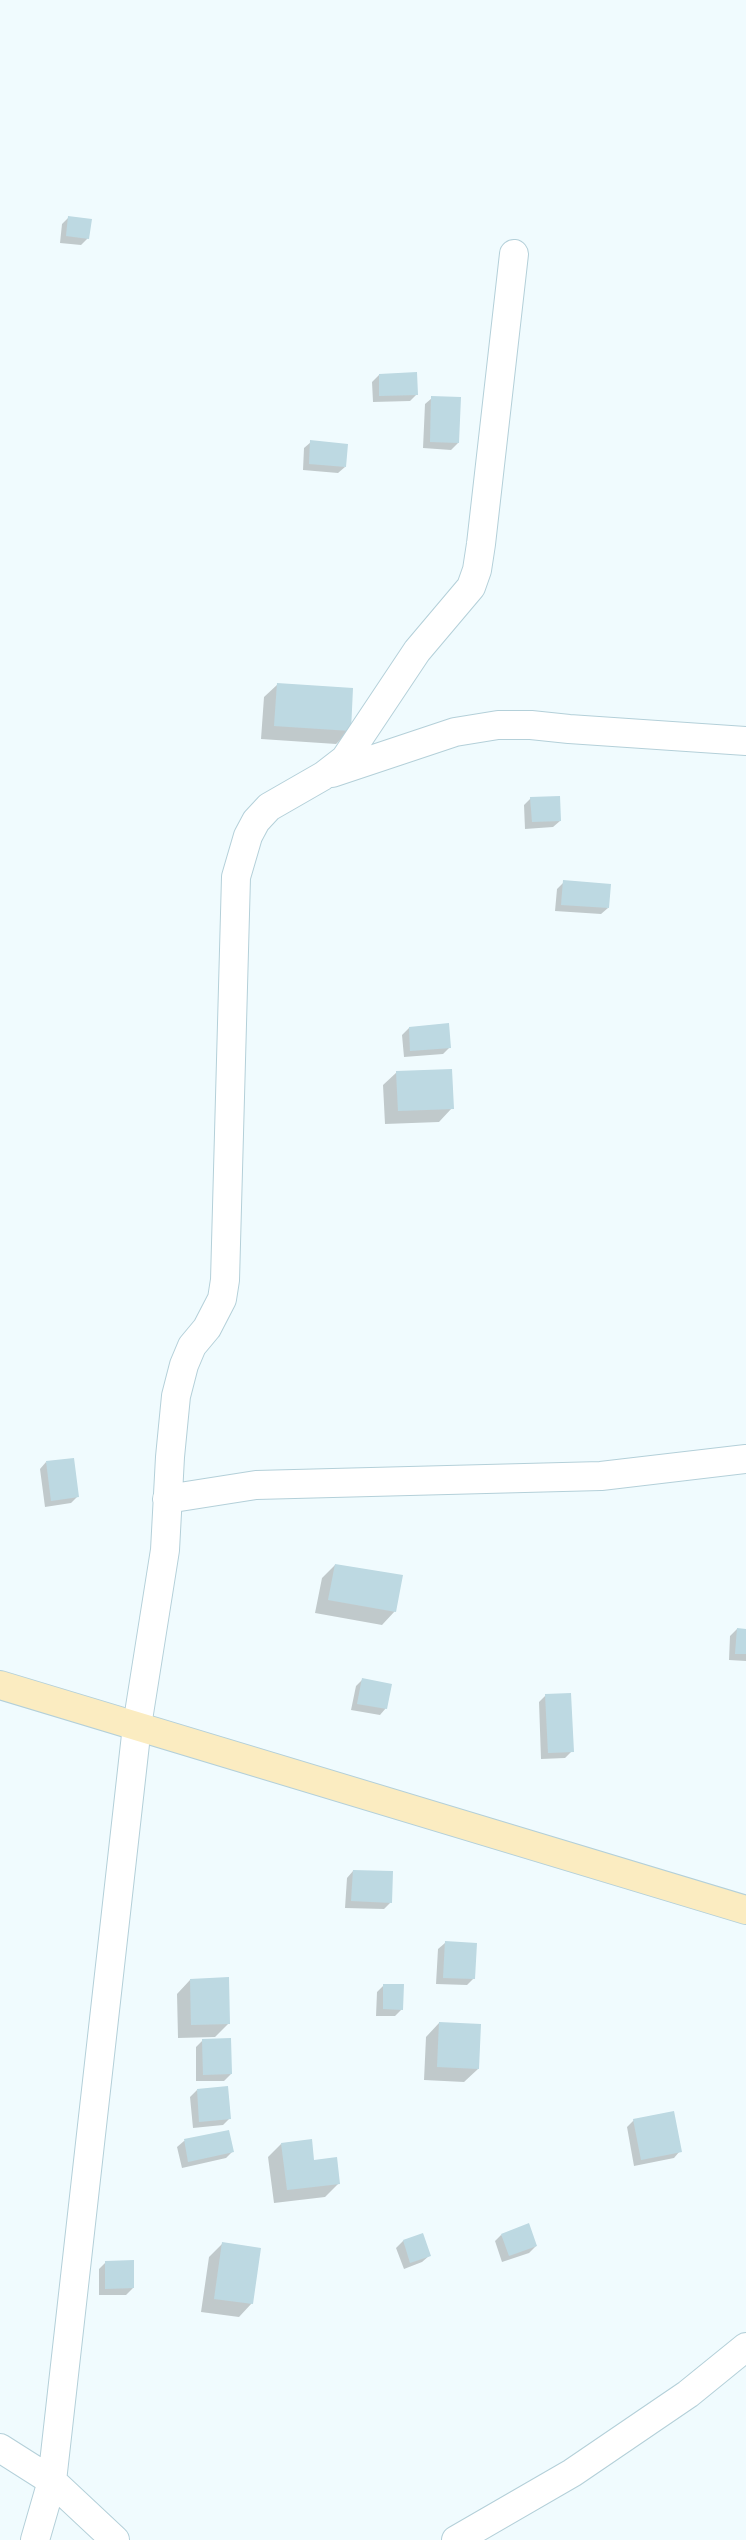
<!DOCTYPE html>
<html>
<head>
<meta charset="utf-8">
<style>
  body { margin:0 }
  canvas { display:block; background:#f0fbfe }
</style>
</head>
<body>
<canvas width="746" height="2540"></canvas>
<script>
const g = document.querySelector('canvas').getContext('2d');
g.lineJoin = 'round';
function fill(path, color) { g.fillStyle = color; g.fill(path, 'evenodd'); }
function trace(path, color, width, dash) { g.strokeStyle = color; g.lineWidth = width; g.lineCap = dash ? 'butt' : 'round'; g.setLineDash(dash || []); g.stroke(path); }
fill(new Path2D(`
  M69,217L88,238L81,245L60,243L62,224Z
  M379,375L417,394L410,401L373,402L372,382Z
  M432,398L458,443L451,450L423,448L425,404Z
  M311,442L345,467L338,473L303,470L304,448Z
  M278,684L350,731L336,744L261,739L264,697Z
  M531,798L560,821L553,827L525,829L524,805Z
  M564,882L608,908L601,914L555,911L557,889Z
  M409,1028L450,1047L443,1054L404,1057L402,1035Z
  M397,1072L452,1108L439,1122L385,1124L383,1085Z
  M46,1462L77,1497L71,1503L45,1507L40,1469Z
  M335,1565L395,1611L382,1625L315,1613L322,1578Z
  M737,1629L746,1630V1661L729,1660L730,1636Z
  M362,1680L386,1708L380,1715L351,1710L356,1686Z
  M546,1695L572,1751L565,1758L541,1759L539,1702Z
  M353,1871L391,1902L384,1909L345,1908L347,1878Z
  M445,1943L474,1978L467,1985L436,1984L438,1949Z
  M190,1980L229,2023L215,2037L178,2038L177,1994Z
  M384,1985L402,2009L395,2016H376L377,1992Z
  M439,2023L478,2069L464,2082L424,2080L426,2037Z
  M203,2040L231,2074L224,2081H196V2047Z
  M197,2090L229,2119L223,2125L193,2128L190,2097Z
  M634,2120L680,2151L674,2158L634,2166L627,2127Z
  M228,2131L233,2151L226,2158L182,2168L177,2147L184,2141Z
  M281,2144L313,2162L339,2183L325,2197L274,2203L268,2157Z
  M423,2235L429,2256L422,2262L404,2269L396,2248L403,2241Z
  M501,2235L536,2246L529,2253L502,2262L495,2241Z
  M222,2244L252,2303L239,2317L201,2312L209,2257Z
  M106,2262L133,2288L126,2295H99V2269Z`), '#0003');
fill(new Path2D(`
  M68,216L92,219L89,239L66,236Z
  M417,372L418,395L379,396V374Z
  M431,396L461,397L459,443L430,442Z
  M310,440L348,444L346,467L309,464Z
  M277,683L353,688L351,731L274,726Z
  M560,796L561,821L532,822L530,797Z
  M563,880L611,884L609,908L561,905Z
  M449,1023L451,1048L410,1051L409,1027Z
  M452,1069L454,1109L398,1111L396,1071Z
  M74,1458L79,1497L51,1501L46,1461Z
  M335,1564L403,1575L396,1612L328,1600Z
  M737,1628L746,1629V1654H735Z
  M362,1678L392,1684L387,1709L357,1704Z
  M571,1693L574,1752L548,1753L545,1694Z
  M353,1870L393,1871L392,1903L351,1901Z
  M445,1941L477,1943L475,1979L443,1978Z
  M229,1977L230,2024L191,2025L190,1979Z
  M383,1984H404L403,2010L383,2009Z
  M439,2022L481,2024L479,2069L437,2067Z
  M231,2038L232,2074L203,2075L202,2039Z
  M228,2086L231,2119L199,2122L197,2089Z
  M674,2111L682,2152L641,2160L633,2119Z
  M229,2130L234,2152L188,2162L184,2139Z
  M312,2139L314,2160L337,2157L340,2184L287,2190L281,2143Z
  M529,2223L537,2246L509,2256L501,2234Z
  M423,2233L431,2256L410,2263L403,2240Z
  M222,2242L261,2248L253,2304L214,2299Z
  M134,2260V2288L105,2289V2261Z`), '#bdd9e2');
const street = new Path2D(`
  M332,773L455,732L498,725H531L569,729L746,741
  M167,1499L256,1485L601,1476L746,1459
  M0,2448L52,2481L115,2540
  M35,2540L52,2481L137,1726L165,1550L170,1457L176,1396L184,1365L192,1346L207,1328L222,1299L225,1280L236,877L248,836L256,821L269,807L323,776L345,759L417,651L471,587L477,570L481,544L514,254
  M456,2540L572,2473L688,2394L746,2347`);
const secondary = new Path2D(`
  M0,1685L746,1910`);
trace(street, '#b4d0d9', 30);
trace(secondary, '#b4d0d9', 30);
trace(street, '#fff', 28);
trace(secondary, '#fbecc1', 28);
</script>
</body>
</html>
